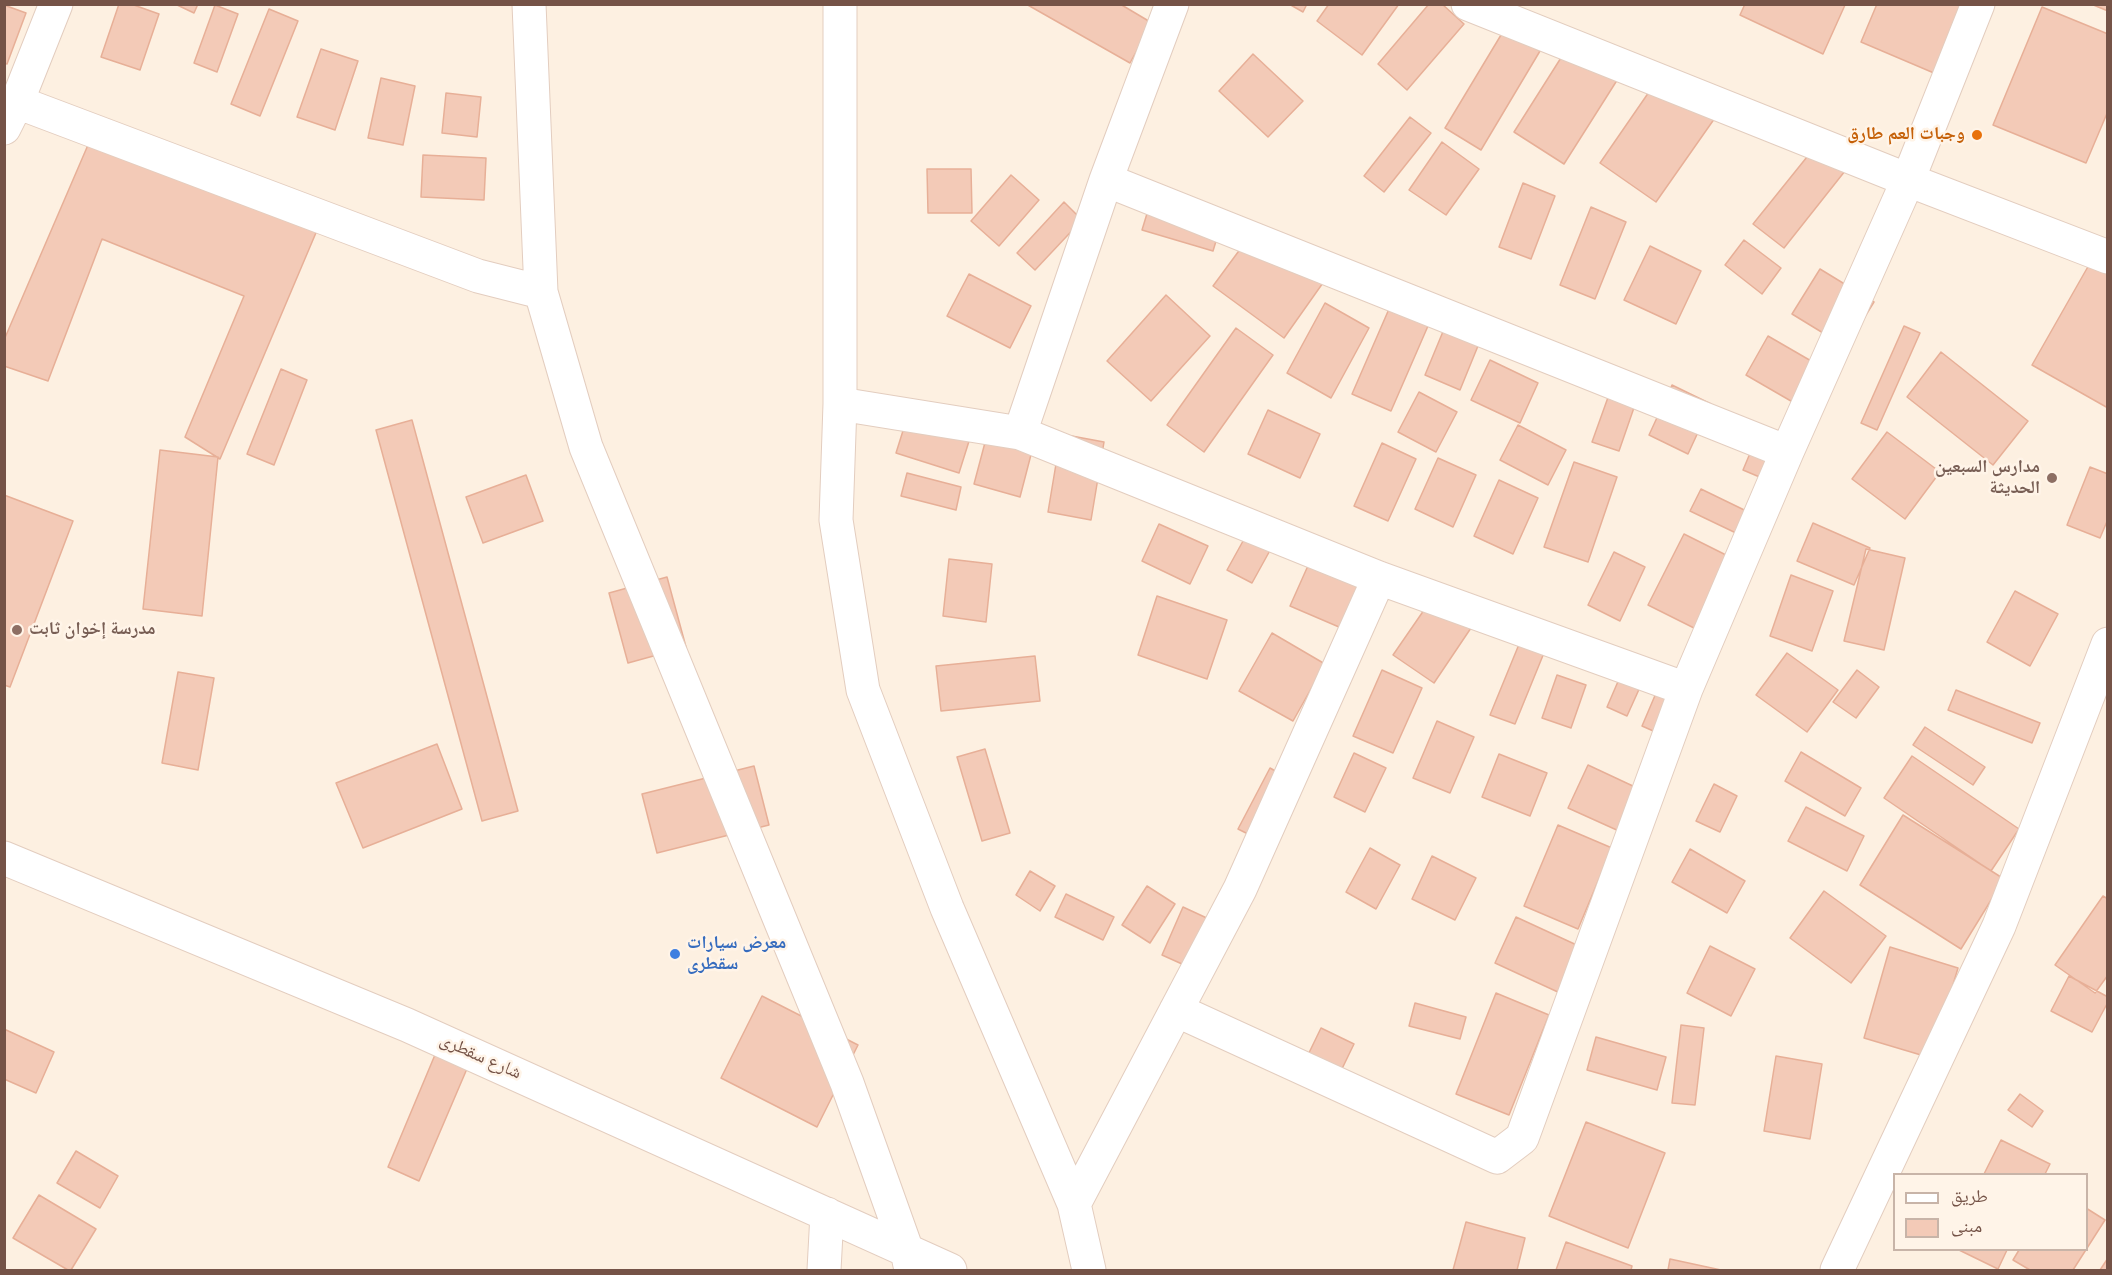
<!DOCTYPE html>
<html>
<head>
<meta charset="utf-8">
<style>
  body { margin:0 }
  #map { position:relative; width:2112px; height:1275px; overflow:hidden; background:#fdf0e1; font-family:Overpass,"Noto Naskh Arabic",sans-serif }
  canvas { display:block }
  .frame { position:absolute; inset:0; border:6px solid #755347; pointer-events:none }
  .legend { position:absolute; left:1893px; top:1173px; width:195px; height:78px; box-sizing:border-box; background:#fff4e8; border:2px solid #c8b4a8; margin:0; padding:8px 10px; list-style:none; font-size:18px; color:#755347 }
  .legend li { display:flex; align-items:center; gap:12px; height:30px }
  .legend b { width:30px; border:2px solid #c8b4a8 }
</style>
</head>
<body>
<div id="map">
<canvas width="2112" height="1275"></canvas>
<div class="frame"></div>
<ul class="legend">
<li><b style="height:8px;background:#fff"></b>طريق</li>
<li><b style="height:16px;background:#f3cab7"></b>مبنى</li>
</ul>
</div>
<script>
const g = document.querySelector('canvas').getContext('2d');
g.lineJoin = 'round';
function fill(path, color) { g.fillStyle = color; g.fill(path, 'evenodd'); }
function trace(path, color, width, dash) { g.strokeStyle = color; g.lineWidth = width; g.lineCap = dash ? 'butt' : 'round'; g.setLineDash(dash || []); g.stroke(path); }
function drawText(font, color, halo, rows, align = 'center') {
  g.font = font + ' Overpass,"Noto Naskh Arabic",sans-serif'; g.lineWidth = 5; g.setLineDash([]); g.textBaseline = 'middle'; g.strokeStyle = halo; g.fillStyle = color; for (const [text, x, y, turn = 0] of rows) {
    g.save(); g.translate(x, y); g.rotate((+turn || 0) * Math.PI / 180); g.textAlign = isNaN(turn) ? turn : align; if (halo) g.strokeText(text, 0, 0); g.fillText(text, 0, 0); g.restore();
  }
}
const building = new Path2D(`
  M119,4H131L159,14L140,70L101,57Z
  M175,4H198L194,13Z
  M1026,4H1120L1152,23L1130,63Z
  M1289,4H1307L1303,12Z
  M1329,4H1399L1362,55L1317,21Z
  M1429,4H1442L1464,24L1407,90L1378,64Z
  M1745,4H1843L1845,5L1823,54L1740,15Z
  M1877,4H1979L1948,79L1861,42Z
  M2091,4H2108V11Z
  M4,5L26,13L7,64L4,63Z
  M215,5L238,14L217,72L194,63Z
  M2042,7L2108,34V111L2086,163L1993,125Z
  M269,9L298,21L260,116L231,104Z
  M1504,30L1540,51L1481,150L1445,128Z
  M1571,42L1621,74L1564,164L1514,132Z
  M321,49L358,61L335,130L297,117Z
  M1253,54L1303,101L1268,137L1219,91Z
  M1660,76L1717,115L1656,202L1600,163Z
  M381,78L415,86L403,145L368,138Z
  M446,93L481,97L477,137L442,133Z
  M1410,117L1431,133L1384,192L1364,176Z
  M94,131L318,228L220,459L185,437L244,296L102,239L48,381L4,366V340Z
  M1442,142L1479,169L1446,215L1409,190Z
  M1815,147L1845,171L1784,248L1753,224Z
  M423,155L486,158L484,200L421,197Z
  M927,169H971L972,213H928Z
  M1011,175L1039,200L999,246L971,221Z
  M1523,183L1555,196L1531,259L1499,247Z
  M1064,202L1082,220L1035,270L1017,253Z
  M1149,207L1220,228L1213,251L1142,230Z
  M1591,207L1626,222L1595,299L1560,285Z
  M1255,229L1325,280L1284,338L1213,286Z
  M1744,240L1781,268L1762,294L1725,265Z
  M1650,246L1701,271L1676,324L1624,300Z
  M2098,249L2108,254V408L2032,365Z
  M1820,269L1874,302L1846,347L1792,314Z
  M969,274L1031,306L1010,348L947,316Z
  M1399,286L1438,303L1391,411L1352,394Z
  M1166,295L1210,336L1151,401L1107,361Z
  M1325,303L1369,328L1331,398L1287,373Z
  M1454,305L1489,319L1460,390L1425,375Z
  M1904,326L1920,333L1877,430L1861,423Z
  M1236,328L1273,355L1204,452L1167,425Z
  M1768,336L1825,369L1803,408L1746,375Z
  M1941,352L2028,421L1993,465L1907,397Z
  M1490,360L1538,383L1520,423L1471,400Z
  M281,369L307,380L274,465L247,454Z
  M1672,385L1711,404L1688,454L1649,435Z
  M1611,389L1637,399L1619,451L1592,442Z
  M1419,392L1457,412L1436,452L1398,432Z
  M1268,410L1320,434L1300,478L1248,454Z
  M907,418L970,438L959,473L896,453Z
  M412,420L518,811L482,821L376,430Z
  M1518,425L1566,450L1548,485L1500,460Z
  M1887,432L1940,472L1905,519L1852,479Z
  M1061,434L1104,442L1091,520L1048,512Z
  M987,435L1033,447L1020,497L974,484Z
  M1756,439L1782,449L1769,481L1743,470Z
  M1382,443L1416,459L1388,521L1354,506Z
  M160,450L218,457L202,616L143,609Z
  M1438,458L1476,475L1453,527L1415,509Z
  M1574,462L1617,477L1588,562L1544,547Z
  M2090,467L2108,474V519L2100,538L2067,525Z
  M907,473L961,487L956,510L901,496Z
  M526,475L543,521L483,543L466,497Z
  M1499,480L1538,498L1513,554L1474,536Z
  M1701,489L1769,522L1759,544L1690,511Z
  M4,495L73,521L10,687L4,685Z
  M1813,523L1870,548L1854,585L1797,561Z
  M1159,524L1208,546L1190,584L1142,561Z
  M1248,532L1273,545L1252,583L1227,570Z
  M1684,534L1750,567L1714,638L1648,605Z
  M1866,549L1905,558L1884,650L1844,641Z
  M1315,550L1377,577L1353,633L1290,606Z
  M1614,552L1645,567L1620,621L1588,605Z
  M949,559L992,564L986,622L943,616Z
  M1791,575L1833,591L1812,651L1770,636Z
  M667,577L686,647L628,663L609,593Z
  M2015,591L2058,614L2030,666L1987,642Z
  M1157,596L1227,620L1207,679L1138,655Z
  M1433,597L1473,625L1434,683L1393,655Z
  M1272,633L1325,664L1293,721L1239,691Z
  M1522,637L1546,648L1515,724L1490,715Z
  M1787,653L1838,690L1807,732L1756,695Z
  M1035,656L1040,701L941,711L936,666Z
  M1629,656L1650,665L1627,716L1607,707Z
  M1382,670L1422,688L1393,753L1353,736Z
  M1857,670L1879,687L1856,718L1833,702Z
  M178,672L214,678L198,770L162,763Z
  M1665,672L1683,680L1660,734L1642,726Z
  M1557,675L1586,685L1571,728L1542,718Z
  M1956,690L2040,723L2032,743L1948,710Z
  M1437,721L1474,737L1450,793L1413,778Z
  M1925,727L1985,767L1973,785L1913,745Z
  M437,744L462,809L363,848L336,783Z
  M985,749L1010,833L982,841L957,757Z
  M1801,752L1861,788L1845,816L1785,781Z
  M1354,753L1386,768L1365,812L1334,797Z
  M1499,754L1547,773L1530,816L1482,797Z
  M1912,756L2019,829L1991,871L1884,798Z
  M1588,765L1650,794L1630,836L1568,808Z
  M754,766L769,825L657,853L642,794Z
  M1270,768L1288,778L1256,838L1238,829Z
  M1714,784L1737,796L1720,832L1696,821Z
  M1806,807L1864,836L1847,871L1788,841Z
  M1903,815L2004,879L1961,949L1860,885Z
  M1558,825L1612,848L1578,929L1524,906Z
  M1370,848L1400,865L1376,909L1346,892Z
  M1690,849L1745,881L1727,913L1672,882Z
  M1432,856L1476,878L1455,920L1412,899Z
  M1030,871L1055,886L1040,911L1016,895Z
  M1147,886L1175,904L1150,943L1122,925Z
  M1824,891L1886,936L1851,983L1790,938Z
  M1066,894L1114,917L1103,940L1055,917Z
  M2103,896L2108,899V975L2095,993L2055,965Z
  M1183,907L1224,926L1202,973L1162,955Z
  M1516,917L1581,947L1560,993L1495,963Z
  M1710,946L1755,969L1731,1016L1687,993Z
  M1890,947L1958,968L1931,1058L1864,1038Z
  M2069,976L2108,997V1002L2092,1032L2051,1011Z
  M1496,993L1549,1015L1509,1115L1456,1094Z
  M762,996L858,1045L817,1127L721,1078Z
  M1415,1003L1466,1017L1460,1039L1409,1026Z
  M1681,1025L1704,1028L1695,1105L1672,1103Z
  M1321,1028L1354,1044L1338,1077L1305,1061Z
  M4,1029L54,1052L36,1093L4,1079Z
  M1596,1037L1666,1057L1657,1090L1587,1070Z
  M437,1050L469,1064L419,1181L388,1167Z
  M1776,1056L1822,1064L1810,1139L1764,1131Z
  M2020,1094L2043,1111L2032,1127L2008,1110Z
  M1586,1122L1665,1153L1628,1248L1549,1216Z
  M2001,1140L2050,1164L2045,1174H1984Z
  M76,1151L118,1176L100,1208L57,1183Z
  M39,1195L96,1229L71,1270H68L13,1238Z
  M2086,1208L2105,1220L2073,1270H2030L2013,1260L2019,1250H2086Z
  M1466,1222L1525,1238L1517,1270H1453Z
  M1566,1242L1632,1266L1631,1270H1556Z
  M1959,1250H2007L1998,1269Z
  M2108,1258V1270H2100Z
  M1670,1259L1721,1270H1668Z`);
fill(building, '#f3cab7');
trace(building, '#e7af97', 1.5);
const minor = new Path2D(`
  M529,4L541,292L586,447L847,1083L907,1251L911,1270
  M840,4V404L836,520L863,690L947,908L1074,1204L1089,1270
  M1468,4L1908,180L2108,257
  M17,102L478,276L541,292
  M4,128L17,102L56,4
  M1106,180L1787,452
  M840,404L1020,433L1379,578L1686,689
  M1020,433L1106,180L1172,4
  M4,858L407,1025L950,1270
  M1176,1010L1497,1157L1522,1138L1686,689L1787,452L1908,180L1978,4
  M1074,1204L1240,889L1379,578
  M824,1270L827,1214
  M1837,1270L1999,926L2108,644`);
trace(minor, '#e3cdbf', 35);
trace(minor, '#fff', 33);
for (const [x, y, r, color] of [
  [1977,135,6,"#e8710a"],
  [2052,478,6,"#8d6e63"],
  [17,630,6,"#8d6e63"],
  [675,954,6,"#3f7fe0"]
]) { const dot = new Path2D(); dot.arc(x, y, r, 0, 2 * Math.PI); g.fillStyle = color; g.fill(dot); trace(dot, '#fff4e8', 2); }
drawText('bold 18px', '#c56008', '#fff4e8', [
  ["وجبات العم طارق",1965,135]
], 'right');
drawText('bold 18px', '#785e54', '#fff4e8', [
  ["مدارس السبعين",2040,468],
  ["الحديثة",2040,489],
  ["مدرسة إخوان ثابت",29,630,"left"]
], 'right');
drawText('bold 18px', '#366cbe', '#fff4e8', [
  ["معرض سيارات",687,944],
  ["سقطرى",687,965]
], 'left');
drawText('18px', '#755347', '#fff4e8', [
  ["شارع سقطرى",480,1058,24]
]);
</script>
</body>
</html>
